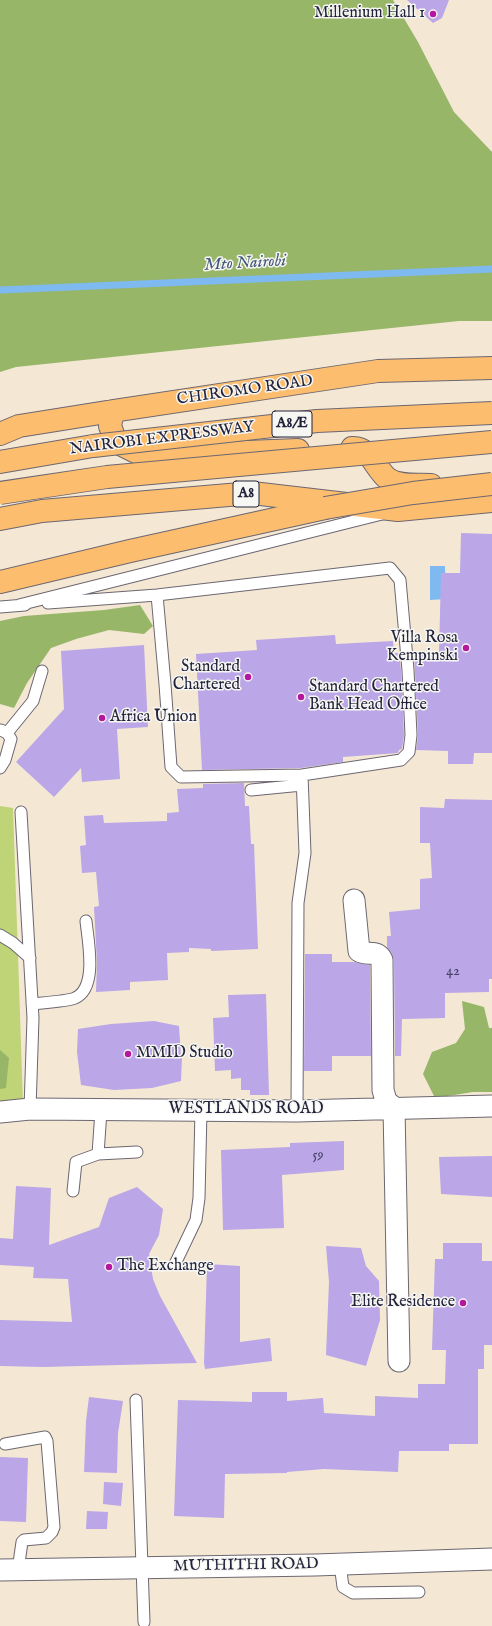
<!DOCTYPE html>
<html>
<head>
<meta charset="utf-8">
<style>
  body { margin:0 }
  canvas { display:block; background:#f4e7d4 }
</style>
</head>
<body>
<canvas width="492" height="1626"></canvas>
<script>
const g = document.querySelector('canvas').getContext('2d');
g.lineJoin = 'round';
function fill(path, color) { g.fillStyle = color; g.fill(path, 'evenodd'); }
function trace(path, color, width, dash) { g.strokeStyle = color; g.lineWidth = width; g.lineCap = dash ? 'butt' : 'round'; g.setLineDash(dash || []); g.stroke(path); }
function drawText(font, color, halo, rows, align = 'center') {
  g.font = font + ' "IM FELL English",serif'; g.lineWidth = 3; g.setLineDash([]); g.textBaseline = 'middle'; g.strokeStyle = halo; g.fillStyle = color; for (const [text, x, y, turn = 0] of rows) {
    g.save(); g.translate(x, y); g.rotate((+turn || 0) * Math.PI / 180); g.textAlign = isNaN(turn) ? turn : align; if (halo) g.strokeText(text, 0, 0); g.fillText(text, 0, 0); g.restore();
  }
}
fill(new Path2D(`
  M0,806L13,808L23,1103L0,1104Z`), '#bfd477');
fill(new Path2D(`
  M0,0H393L418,42L454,112L492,152V321H459L16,367L0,372Z
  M140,605L153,626L144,634L109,630L76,639L51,648L27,683L14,708L0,704V621L24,616L104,610Z
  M462,1001L484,1007L489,1028H492V1092H473L435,1098L423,1074L432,1052L456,1043L465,1029Z
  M0,1050L9,1058L6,1088L0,1089Z`), '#97b668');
fill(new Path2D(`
  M430,566H445L446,599L430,600Z`), '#7ebaf0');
trace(new Path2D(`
  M0,290L492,269`), '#7ebaf0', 7);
fill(new Path2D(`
  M407,0H449L442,18L433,23Z
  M461,533L492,534V753H474L473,764H448V751L416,750L418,735L414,653H439L441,573H460Z
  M335,635L336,644L393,641L394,653H399L401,670L404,735L402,749L399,750L398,753L343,757V762L301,768L202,770L196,654L257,650L256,640Z
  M144,645L148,727L117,729L120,779L82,782L81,768L54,797L16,762L64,709L61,651Z
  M244,783L245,806H249L251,844H254L258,949L211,951V949L189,948V952L167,953L168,980L130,982V990L96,992L97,963L94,907L99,906L96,872L82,873L80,846L86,845L84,816L103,815L104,823L167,821V813L179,812L177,789L203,788V784Z
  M445,799L492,800V979H489V992L445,993V1018L402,1019L401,1056H395L394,960L392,954L387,947V936H391L389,912L420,909V879L432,878L430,843H420V807L444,808Z
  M305,954H332V962H354L370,965L371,1056H332V1071H304Z
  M266,994L269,1095H250V1090H241V1078L231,1079V1070L215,1071L213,1018L229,1017L228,995Z
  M154,1021L179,1026L181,1057H182L181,1081L152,1088L114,1090L81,1085L77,1052L78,1029L111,1024Z
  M344,1141V1170L282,1175L284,1228L223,1230L221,1150L290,1147V1143Z
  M492,1156V1197L441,1194L439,1157Z
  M16,1186L51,1188L49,1245L99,1227L109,1198L137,1187L163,1209L159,1235L149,1254L153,1279L160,1296L197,1363L43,1367L0,1366V1320L72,1322L68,1279L33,1278L34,1267L0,1265V1238L13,1239Z
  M443,1243H482V1261H492V1345H484V1369H478V1444H449V1451H399L398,1472L324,1469L287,1472V1473L225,1474L224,1518L174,1516L178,1400L252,1402V1392H287V1401L323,1398L324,1413L375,1416V1396L418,1398V1384H445L446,1350H432L435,1259H443Z
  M326,1246L361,1248L366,1266L379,1281L380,1320L366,1366L326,1355L329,1282Z
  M207,1264L240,1266V1342L270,1338L272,1361L205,1369L204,1363Z
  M89,1397L123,1401L118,1433L117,1473L84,1472L86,1421Z
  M0,1457L28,1458L26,1522L0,1521Z
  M104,1482L123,1483L121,1506L103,1504Z
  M87,1511L108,1512L107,1529H86Z`), '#bba6e7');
const lane = new Path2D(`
  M48,603L157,595
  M19,605L382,514
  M0,607L25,605
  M7,733L33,701L42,671
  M0,768L5,760L11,739L7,733L1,730
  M251,790L302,785
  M21,812L33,1018L30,1109
  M0,935L13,943L30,958
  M32,1004C41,1003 69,1001 75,998C98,988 88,941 86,921
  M297,1111L298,903L305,853L302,775L181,777L171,767L165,684L157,595L390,568L400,580L408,670L411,735L409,752L401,760L302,775
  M98,1154L137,1152
  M73,1191L76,1162L98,1154L101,1111
  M175,1264L196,1220L199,1198L201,1110
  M136,1400L144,1622
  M5,1444L45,1437L47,1441L54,1527L52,1532L46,1538L24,1540L22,1542L18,1570
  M340,1564L343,1587L353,1593L419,1592`);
const street = new Path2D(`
  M354,900L359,951C368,956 377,949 382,960L383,1090L386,1101L394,1108L399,1361
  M0,1112L30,1109L297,1111L492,1106
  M0,1570L315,1565L492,1559`);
const highway = new Path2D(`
  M113,411L110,426L116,442L144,456L298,450
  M0,434L19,426L113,411L378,371L492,368
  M352,448C371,447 375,469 388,479C400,487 417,484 431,485
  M0,462L93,446
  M0,519L42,511L252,493L398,510L492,501
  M0,582L130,551L325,508`);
trace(lane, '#6c6771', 13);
trace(street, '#6c6771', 23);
trace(highway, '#6c6771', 24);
trace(lane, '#fff', 11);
trace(street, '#fff', 21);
trace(highway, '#fcbd6f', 22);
const highwayBridge = new Path2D(`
  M93,446L317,421L492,413
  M0,493L107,477L492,442
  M325,508L413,493L492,484`);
trace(highwayBridge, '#6c6771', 24, []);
trace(highwayBridge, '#fcbd6f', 22);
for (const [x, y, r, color] of [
  [433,14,4,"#b5179e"],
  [466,648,4,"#b5179e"],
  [248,677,4,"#b5179e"],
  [301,697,4,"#b5179e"],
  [102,718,4,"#b5179e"],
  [128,1054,4,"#b5179e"],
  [109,1267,4,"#b5179e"],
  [463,1303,4,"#b5179e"]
]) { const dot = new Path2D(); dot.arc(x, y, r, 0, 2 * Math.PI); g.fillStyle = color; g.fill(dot); trace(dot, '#f6f6f2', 1.5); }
drawText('14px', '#484366', null, [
  ["42",453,972],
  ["59",318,1156]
]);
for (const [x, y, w] of [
  [292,424,40],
  [246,494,26]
]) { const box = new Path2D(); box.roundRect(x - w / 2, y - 13, w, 26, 3); g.fillStyle = '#f6f6f2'; g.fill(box); trace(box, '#22223b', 1); }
drawText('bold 15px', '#22223b', null, [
  ["A8/E",292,424],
  ["A8",246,494]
]);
drawText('16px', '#22223b', '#f6f6f2', [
  ["Millenium Hall 1",425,14],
  ["Villa Rosa",458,639],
  ["Kempinski",458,657],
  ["Standard",240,668],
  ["Chartered",240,686],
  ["Standard Chartered",309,688,"left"],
  ["Bank Head Office",309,706,"left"],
  ["Africa Union",110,718,"left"],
  ["MMID Studio",136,1054,"left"],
  ["The Exchange",117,1267,"left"],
  ["Elite Residence",455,1303]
], 'right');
drawText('16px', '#22223b', '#f6f6f2', [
  ["CHIROMO ROAD",245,391,-8],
  ["NAIROBI EXPRESSWAY",162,439,-7],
  ["WESTLANDS ROAD",246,1110],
  ["MUTHITHI ROAD",246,1566,-1]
]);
drawText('italic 17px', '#42577a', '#f6f6f2', [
  ["Mto Nairobi",245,264,-3]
]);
</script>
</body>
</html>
